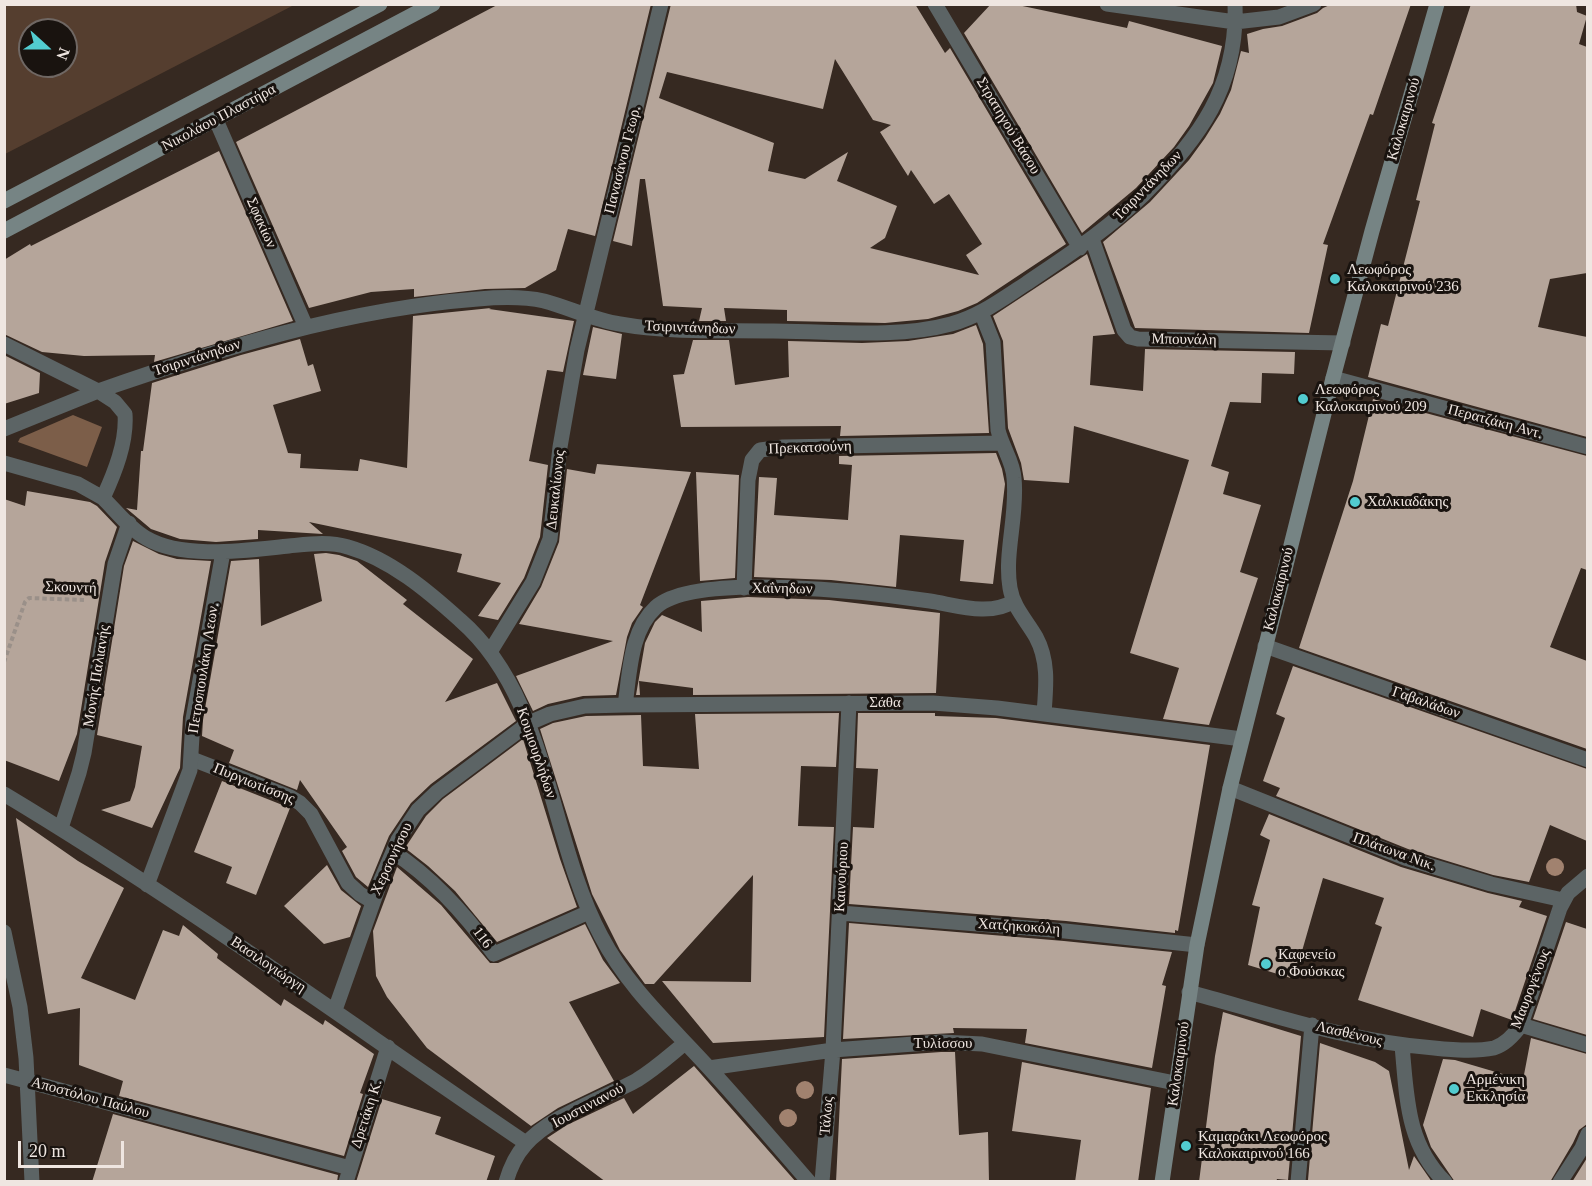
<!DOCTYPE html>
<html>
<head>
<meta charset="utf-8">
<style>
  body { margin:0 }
  #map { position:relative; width:1592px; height:1186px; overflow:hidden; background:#362921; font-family:Georgia,serif }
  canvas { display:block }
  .frame { position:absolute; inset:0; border:6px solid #efe6e1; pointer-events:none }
  .north { position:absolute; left:18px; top:18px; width:60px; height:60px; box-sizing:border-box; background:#19130f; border:2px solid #6f6763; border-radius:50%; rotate:111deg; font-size:16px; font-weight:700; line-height:24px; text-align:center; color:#efe6e1 }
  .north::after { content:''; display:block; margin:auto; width:21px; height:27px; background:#52ccd0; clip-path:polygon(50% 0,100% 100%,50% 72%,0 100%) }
  .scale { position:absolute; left:18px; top:1141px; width:106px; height:27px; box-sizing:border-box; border:3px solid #efe6e1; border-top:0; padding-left:8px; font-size:18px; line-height:21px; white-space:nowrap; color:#efe6e1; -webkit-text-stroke:4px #19130f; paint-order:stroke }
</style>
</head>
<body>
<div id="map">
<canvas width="1592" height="1186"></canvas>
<div class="frame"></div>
<div class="north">N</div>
<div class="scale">20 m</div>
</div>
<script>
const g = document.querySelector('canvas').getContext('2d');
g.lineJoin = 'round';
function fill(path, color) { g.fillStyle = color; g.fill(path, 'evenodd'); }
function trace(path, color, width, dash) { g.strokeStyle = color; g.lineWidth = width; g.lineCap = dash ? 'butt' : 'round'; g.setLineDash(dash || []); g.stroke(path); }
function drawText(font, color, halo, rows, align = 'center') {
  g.font = font + ' Georgia,serif'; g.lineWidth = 6; g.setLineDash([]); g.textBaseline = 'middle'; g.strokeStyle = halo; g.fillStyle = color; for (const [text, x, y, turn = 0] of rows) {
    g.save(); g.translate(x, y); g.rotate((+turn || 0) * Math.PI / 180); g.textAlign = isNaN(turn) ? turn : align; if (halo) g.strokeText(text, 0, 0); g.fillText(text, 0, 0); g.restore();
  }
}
fill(new Path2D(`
  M5,4H294V5L5,154ZM30,30H66V66H30Z`), '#553e2f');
fill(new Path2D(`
  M73,415L102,427L87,467L18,442L20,438Z`), '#7c5e49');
fill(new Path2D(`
  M499,4H651L595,236L568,229L556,270L525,288L485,289L414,297V289L371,292L309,308L236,142Z
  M671,4H915L945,53L950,48L1066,244L977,303L958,311L928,319L885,323L787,321V310L724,308L726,321H699L702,308L663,306L645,179H640L632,246L613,241ZM835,59L873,120L891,125L880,132L908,176L911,170L934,204L949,194L982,244L966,255L979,275L870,248L885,238L897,206L837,181L848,152L805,179L768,171L774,143L659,98L667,72L823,109Z
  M991,4H1013L1127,28L1129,21L1222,46L1213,83L1189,126L1174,147L1136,188L1082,233L964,33Z
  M1332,4H1411L1373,115L1370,114L1323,244L1328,245L1309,333L1135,328L1103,242L1150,202L1189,160L1205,138L1220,114L1231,90L1241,51L1249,53L1247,34L1263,29L1282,26L1317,13L1323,8Z
  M1471,4H1576L1577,12L1587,16L1579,44L1587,47V273L1550,279L1538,327L1587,337V437L1368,377L1381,324L1388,326L1420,201L1416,200L1435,124L1432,123Z
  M219,151L293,321L154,362L155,355L84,356L42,352L4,334V260L30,244L31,246Z
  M1087,254L1115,334L1093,336L1090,385L1143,391L1145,349L1295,352L1294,374L1262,373L1261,403L1230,402L1211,466L1229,472L1223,494L1261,505L1240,572L1258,578L1209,725L1163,719L1179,668L1130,653L1189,460L1074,426L1069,483L1024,480L1021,463L1008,428L1003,341L993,316Z
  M491,308L489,309L574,321L563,372L547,370L529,461L548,465L540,537L524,578L498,620L478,616L501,583L457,572L462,554L309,522L323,534L258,530V539L216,542L180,539L151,529L126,508L137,510L141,451H143L152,383L241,355L300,339L308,366L313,364L321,391L273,405L288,453L301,454L300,468L358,471L360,459L407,468L413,316Z
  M976,325L983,344L989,433L840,436L841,426L681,427L673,375L684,374L693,340H729L735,385L789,377L788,341L862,343L908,341L953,334Z
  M593,327L622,334L616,379L583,375Z
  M4,355L40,373L39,393L4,404Z
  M1373,399L1587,456V570L1581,568L1550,647L1587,661V749L1299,648L1353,481Z
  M996,453L1002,469L1005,484L993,584L960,581L964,540L900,535L896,587L831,580L754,577L759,477L777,478L774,515L848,520L852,465L839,464V456Z
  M597,464L691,472L640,605L643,607L632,623L627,637L616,695L583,696L548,704L533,711L516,676L613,641L519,624L541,587L559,542L567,469L595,474Z
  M696,472L739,475L735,578L700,581Z
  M27,491L90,502L97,506L117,527L105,562L77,734L59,781L4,760V499L25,506Z
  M133,541L159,554L177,559L211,561L183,717L180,768L152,828L101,810L130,801L135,787L142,746L97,735L124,566Z
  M326,553L339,555L357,561L407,600L403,604L473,659L445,702L497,683L516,721L431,784L411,803L389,836L368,887L356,877L342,851L347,847L300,780L297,790L229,763L234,750L202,736L203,720L231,561L259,559L261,626L322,601L314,554Z
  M748,597L829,600L940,613L936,693L693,695V688L639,681L640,695H636L645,643L655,622L662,615L702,632L701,601Z
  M1293,666L1587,769V841L1550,825L1529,882L1493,875L1408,849L1276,796L1280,788L1263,781L1285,718L1276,714Z
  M839,713L836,767L801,766L798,826L834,827L824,1037L713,1043L662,981L751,982L753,875L654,984H645L620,950L592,894L540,729L553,723L586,716L641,715L643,766L699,769L695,714Z
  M858,713H935V716L996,718L1210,745L1178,931L1175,930V933L1066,921L849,904L853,827L874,828L878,769L856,768Z
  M523,739L560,859L577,907L497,942L455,891L428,866L405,848L426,816L443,799Z
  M222,781L290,808L256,895L226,883L232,867L194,852Z
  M1269,814L1401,867L1488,893L1522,901L1519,907L1547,916L1512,1020L1481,1009L1473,1037L1358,1000L1382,927L1375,924L1384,898L1323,878L1294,979L1248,965L1260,907L1252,905L1270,840L1260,835Z
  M16,818L78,861L124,888L81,978L135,1000L163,930L179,936L183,925L218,954L217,958L281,1006L284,999L323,1025L325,1020L374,1054L360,1093L363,1094L344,1156L119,1096L123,1081L79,1065L80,1008L48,1014Z
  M327,865L341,890L361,906L350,937L324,944L284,906Z
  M397,867L441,905L490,963H498L585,924L603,960L620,983L569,1002L614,1081L558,1108L531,1126L427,1048L387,997L376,976L373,931Z
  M1566,922L1587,929V1035L1533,1019Z
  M849,923L1064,941L1172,952L1162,985L1166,986L1152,1068L1025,1043L1027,1029L953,1028L954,1033L843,1039Z
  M1223,1012L1301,1036L1288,1180L1277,1179L1276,1182H1199L1215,1056Z
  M1531,1038L1587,1054V1124L1579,1130L1573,1143L1550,1182H1455L1431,1147L1423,1125L1443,1059L1455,1060L1523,1080Z
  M1320,1043L1375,1062L1389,1071L1409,1170L1414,1156L1432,1182L1308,1180Z
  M941,1052H955L959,1135L988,1132L989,1182H836L842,1059Z
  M1022,1062L1151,1088L1138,1182H1075L1081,1140L1012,1131Z
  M694,1066L796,1182H606L547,1138L567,1125L624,1098L633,1114Z
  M382,1099L441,1117L435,1134L495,1156L486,1182H356Z
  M113,1114L338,1175L337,1182H92Z
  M1587,1158V1182H1572Z`), '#b5a59a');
trace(new Path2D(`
  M4,662L25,602L29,598L84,600`), '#9a9089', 4, [4.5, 3]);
trace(new Path2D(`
  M192,759L290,797L300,803L311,814L348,883L360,894L372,901
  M1521,1025L1588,1045`), '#5c6465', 15);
trace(new Path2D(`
  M935,4L1080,248
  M1107,4L1235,22L1279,17L1314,4
  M216,120L306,327
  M1092,239L1124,330L1130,337L1138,339L1343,343
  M981,312L993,342L998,430C1002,447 1013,461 1014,478C1018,514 1004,553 1010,588C1013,607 1027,621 1036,637C1049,661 1046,687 1044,713
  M4,344L98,391C222,348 347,309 478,299C500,297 522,296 544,301C570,308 594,320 620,324C670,333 723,330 773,331C829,331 896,339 951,324C980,316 1002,299 1027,283C1068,255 1107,230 1143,195C1199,139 1238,87 1235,4
  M1333,378L1588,447
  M4,429L98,391L115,402L125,414C127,442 115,472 103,498L78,484L4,463
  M103,498C116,511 130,529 146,538C183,560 248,550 289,546C309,544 329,541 348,547C390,559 428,591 460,620C549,697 548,837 601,936C628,988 670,1025 709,1068C743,1105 776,1144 809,1182
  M744,588L748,480L752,460L760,450L783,447L1001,443
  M1265,646L1588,760
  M490,652L533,582L550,539L560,447L577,350L661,4
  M625,705C630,672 630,631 656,607C696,571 875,593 930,601C956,605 990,617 1014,601
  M1230,788L1405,858L1491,884L1563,900
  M4,794C184,902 353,1026 526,1143
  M61,828L79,773L84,753L115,564L129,523
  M393,852C433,878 466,915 494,954L589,912
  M147,885L190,770L193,719L223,552
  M840,913L1065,931L1197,945
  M4,932L20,1007L26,1058L32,1182
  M1189,992C1270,1014 1351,1042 1434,1048C1453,1050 1475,1052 1494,1048C1506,1044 1514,1035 1521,1025L1560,908L1568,893L1588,876
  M335,1010L381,880L398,840L418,810L437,792L529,723L550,714L585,706L625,705L933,703L997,708L1242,739
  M1402,1046C1407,1097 1406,1143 1445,1182
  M709,1068L833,1050L941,1042L982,1044L1175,1083
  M4,1075L350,1168
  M346,1182L388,1047
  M506,1182C510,1168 516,1155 525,1145C549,1116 605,1098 637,1080C655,1069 669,1056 685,1043
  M822,1182L833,1050L849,703
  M1298,1182L1312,1025
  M1560,1182L1582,1148L1588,1134`), '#5c6465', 15);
trace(new Path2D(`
  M4,201L380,4
  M4,231L433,4
  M1162,1182L1197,945L1230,788L1333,378L1372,231L1437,4`), '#768484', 15);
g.fillStyle = '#a1826f';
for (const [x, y] of [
  [1555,867],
  [805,1090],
  [788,1118]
]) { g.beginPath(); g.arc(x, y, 9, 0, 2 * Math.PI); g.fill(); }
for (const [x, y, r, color] of [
  [1335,279,6,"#52ccd0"],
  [1303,399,6,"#52ccd0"],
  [1355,502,6,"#52ccd0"],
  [1266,964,6,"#52ccd0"],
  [1454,1089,6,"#52ccd0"],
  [1186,1146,6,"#52ccd0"]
]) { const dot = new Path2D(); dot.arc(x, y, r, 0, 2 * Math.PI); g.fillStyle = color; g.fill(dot); trace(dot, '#19130f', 2); }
drawText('15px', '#efe6e1', '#19130f', [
  ["Νικολάου Πλαστήρα",219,118,-28],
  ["Καλοκαιρινού",1404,119,-74],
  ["Στρατηγού Βάσου",1008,126,59],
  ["Πανασάνου Γεωρ.",623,160,-76],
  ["Τσιριντάνηδων",1148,186,-46],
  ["Σφακίων",261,223,66],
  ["Τσιριντάνηδων",690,328,2],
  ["Μπουνάλη",1184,340,1],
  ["Τσιριντάνηδων",197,358,-18],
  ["Περατζάκη Αντ.",1495,422,15],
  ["Πρεκατσούνη",810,448,-2],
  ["Δευκαλίωνος",556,490,-84],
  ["Σκουντή",71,588,2],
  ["Χαΐνηδων",782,589,1],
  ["Καλοκαιρινού",1279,589,-76],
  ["Πετροπουλάκη Λεων.",204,668,-81],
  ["Μονής Παλιανής",97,676,-81],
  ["Σάθα",885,703],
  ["Γαβαλάδων",1426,703,19],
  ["Κουμουρλήδων",536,753,71],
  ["Πυργιωτίσσης",254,784,22],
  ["Πλάτωνα Νικ.",1394,852,20],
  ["Χερσονήσου",392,859,-65],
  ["Καινούριου",842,877,-87],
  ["Χατζηκοκόλη",1019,927,4],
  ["116",482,938,53],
  ["Βασιλογιώργη",268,965,34],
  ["Μαυρογένους",1531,989,-69],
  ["Λασθένους",1349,1034,13],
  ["Τυλίσσου",943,1044],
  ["Καλοκαιρινού",1179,1064,-82],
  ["Αποστόλου Παύλου",90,1098,15],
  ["Ιουστινιανού",588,1106,-28],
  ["Δρετάκη Κ.",367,1114,-72],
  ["Τάλως",827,1116,-85]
]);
drawText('15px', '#efe6e1', '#19130f', [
  ["Λεωφόρος",1347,270],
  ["Καλοκαιρινού 236",1347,287],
  ["Λεωφόρος",1315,390],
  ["Καλοκαιρινού 209",1315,407],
  ["Χαλκιαδάκης",1367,502],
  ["Καφενείο",1278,955],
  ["ο Φούσκας",1278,972],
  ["Αρμένικη",1466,1080],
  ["Εκκλησία",1466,1097],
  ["Καμαράκι Λεωφόρος",1198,1137],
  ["Καλοκαιρινού 166",1198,1154]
], 'left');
</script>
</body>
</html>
